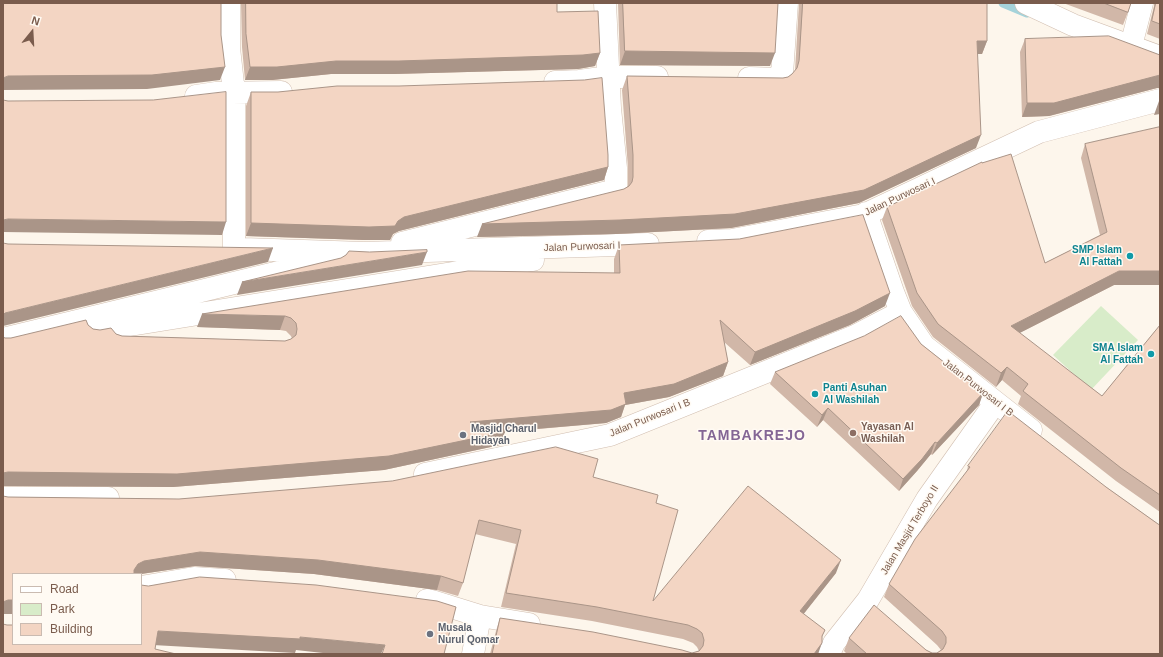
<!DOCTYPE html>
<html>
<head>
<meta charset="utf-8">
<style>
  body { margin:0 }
  #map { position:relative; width:1163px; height:657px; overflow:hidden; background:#fdf6ec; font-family:Helvetica,sans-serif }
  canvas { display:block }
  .frame { position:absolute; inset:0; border:4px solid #7a5c4d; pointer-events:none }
  .legend { position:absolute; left:12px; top:573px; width:130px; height:72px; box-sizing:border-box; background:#fffaf3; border:1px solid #cabbb1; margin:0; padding:5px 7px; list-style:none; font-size:12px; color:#7a5c4d }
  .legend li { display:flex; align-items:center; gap:8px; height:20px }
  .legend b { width:20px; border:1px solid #cabbb1 }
  .north { position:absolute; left:12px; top:12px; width:40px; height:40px; -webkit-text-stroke:3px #fffaf3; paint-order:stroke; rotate:18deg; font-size:11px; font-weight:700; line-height:16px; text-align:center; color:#7a5c4d }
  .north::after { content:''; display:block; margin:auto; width:14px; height:18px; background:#7a5c4d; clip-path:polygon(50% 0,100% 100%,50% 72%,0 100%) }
</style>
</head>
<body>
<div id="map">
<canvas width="1163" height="657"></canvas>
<div class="frame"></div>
<ul class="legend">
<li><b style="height:5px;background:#fff"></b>Road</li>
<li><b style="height:11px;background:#d8ecc9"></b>Park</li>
<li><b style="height:11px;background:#f3d5c3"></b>Building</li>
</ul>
<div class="north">N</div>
</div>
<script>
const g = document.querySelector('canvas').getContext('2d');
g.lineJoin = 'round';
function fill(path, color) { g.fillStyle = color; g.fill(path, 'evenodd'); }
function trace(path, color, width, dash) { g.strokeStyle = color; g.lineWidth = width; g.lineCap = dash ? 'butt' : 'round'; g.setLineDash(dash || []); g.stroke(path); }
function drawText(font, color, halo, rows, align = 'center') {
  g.font = font + ' Helvetica,sans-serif'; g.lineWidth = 3; g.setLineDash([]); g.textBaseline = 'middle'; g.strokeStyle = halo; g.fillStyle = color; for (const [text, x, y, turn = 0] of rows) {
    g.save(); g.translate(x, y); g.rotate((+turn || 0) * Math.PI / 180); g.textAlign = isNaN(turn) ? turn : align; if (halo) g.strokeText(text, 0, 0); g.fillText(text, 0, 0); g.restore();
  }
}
fill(new Path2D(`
  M1101,306L1138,340L1091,390L1053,355Z`), '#d8ecc9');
trace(new Path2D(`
  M1003,3L1027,13`), '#a5d3da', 9);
const street = new Path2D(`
  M229,3V48L234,93V248
  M1026,3L1073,25L1160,57
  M1131,46L1142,3
  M749,78L778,79L782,74L787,3
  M555,82L579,81L609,77H657
  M196,96L216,93L281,92
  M866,213L893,292L901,312L924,346L1031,430
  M708,241L732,240L864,215L1039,132L1160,100
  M402,243L616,190V168L610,108L605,3
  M243,249L364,253L648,244
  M93,331L533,260
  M3,339L333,259
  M425,474L610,435L855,336L901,312
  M3,498H108
  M141,587L194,578L225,580
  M427,600L435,602L480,616L529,624
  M473,654L480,616
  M829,654L834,643L868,600L927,499L995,403`);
trace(street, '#d1beb0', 23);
trace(street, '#fff', 22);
fill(new Path2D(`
  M241,3H557V12L600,53L595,66L578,69L394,74H331L272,80H245L242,47Z
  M618,3H778L770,66L620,65Z
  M799,3H987V41L982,54H977L976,148L859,203L731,228L616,234L477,237L624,189L628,186V168L622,90L627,76L783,78L788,77L792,74L795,71Z
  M1063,3H1131L1128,12L1123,25Z
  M1154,3H1160V39L1147,34L1154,6Z
  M1025,39L1157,88L1049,116L1022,117L1020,52Z
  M251,92L608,167L604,180L399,231L393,234L390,240H364L246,236V106Z
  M1160,127V285H1114L1019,333L1102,396L1160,325V512L1116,481L1018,404L1021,396L1002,380L996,387L933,337L912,306L882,220L887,207L982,163L1045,263L1100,235L1081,158L1085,144Z
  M619,245L885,306L850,325L750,365L724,342L728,362L723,376L669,397L625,405L621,417L606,423L504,432L500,445L384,470L173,487L3,486L5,338H11L88,325L93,329L116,334L122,336L285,341L291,339H292L291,336L286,331L280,330L197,327L614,273V259Z
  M921,344L983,393L979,405L932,455L931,454L917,471L899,491L823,420L817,427L770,384L775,372Z
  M968,466L1106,487L1158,524L1160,654H847L844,651L849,638L926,650L932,653H937L941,650L937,645L884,597L889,584L967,471Z
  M593,477L656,503L653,601L836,573L803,614L825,630L822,637L818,654H490L496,631L500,618L692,653L699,651L697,647L693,643L683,639L592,621L501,607L516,544L475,534L463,583L458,596L437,590L314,574L195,566L141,574H13V614H3L8,497L179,499Z`), '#d1b7a8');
fill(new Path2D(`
  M977,41H987L982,54H972Z
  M625,51L775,53L770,66L620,65Z
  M600,53L595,66L578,69L394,74H331L272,80H245L250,67L336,61Z
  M225,67L220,80L147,89L3,90V78L8,76Z
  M1160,75V88H1157L1049,116L1022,117L1027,103Z
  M1159,101H1160V114L1154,115Z
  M981,135L976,148L859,203L731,228L616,234L477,237L482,224Z
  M608,167L604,180L399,231L393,234L390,240H364L246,236L251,223L398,221L404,217Z
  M8,219L226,222L222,235L3,232V220Z
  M273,248L268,262L3,326V315L5,313Z
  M427,252L422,265L237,295L242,282Z
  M1119,271H1160V285H1114L1006,340L1011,326Z
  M890,293L885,306L850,325L750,365L755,352Z
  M202,314L285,316L280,330L197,327Z
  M728,362L723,376L669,397L625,405L621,417L606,423L465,435L470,422L624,393Z
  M1007,367L1002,380L996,387L1001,373Z
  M983,393L979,405L932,455L937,443Z
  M828,408L823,420L817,427L822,415Z
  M505,432L500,445L384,470L173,487L3,486V473L8,472Z
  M935,442L931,454L917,471L899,491L903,479Z
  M200,552L318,560L441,576L437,590L314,574L195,566L141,574H132L134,570L138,564L144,561Z
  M841,560L836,573L795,625L800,611Z
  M8,600H13V614H3V602Z
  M158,631L300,637L385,645L381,654H332L296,650L295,653L153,645Z
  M822,643L818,654H814Z`), '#aa9588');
const building = new Path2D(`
  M3,3H221V35L225,67L152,75L8,76L3,78Z
  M246,3H557V12L598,11L600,53L583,55L399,61H336L277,67H250L246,34Z
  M623,3H778L775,53L625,51Z
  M803,3H987V41H977L981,135L864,190L735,214L620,220L482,224L624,189L629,186L632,182L633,177V155L627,76L783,78L788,77L792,74L797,68L799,61Z
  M1104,3H1131L1128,12Z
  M1156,3H1160V24L1152,21Z
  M1109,36L1160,55V75L1054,103H1027L1025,39Z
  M602,78L608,155V167L404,217L398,221L395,226L369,227L251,223V92H278L337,86H399L584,80Z
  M226,92V222L8,219L3,220V100L8,101L153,100Z
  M1160,127V271H1119L1011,326L1102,396L1160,325V495L1121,468L1023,391L1028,384L1007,367L1001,373L938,324L917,293L887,207L982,162V163L1011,154L1045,263L1107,232L1085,144Z
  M863,215L890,293L855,311L755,352L720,320L728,362L674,384L624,393L626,404L611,410L470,422L505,432L389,456L177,474L8,472L3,473V337L5,338H11L86,320L88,325L93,329L100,330L111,328L116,334L122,336L285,341L291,339L296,335L297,329L296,323L291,318L285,316L202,314L468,271L620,273L619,245L739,239Z
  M3,243L8,244L273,248L5,313L3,315Z
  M427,250V252L242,282L341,258L346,255L349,251L369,252Z
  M901,316L921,344L983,393L937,443L935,442L922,459L903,479L828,408L822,415L775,372L864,336Z
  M1008,411L1106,487L1158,524L1160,525V654H867L849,638L874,605L926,650L932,653H937L943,649L946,643V637L942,631L889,584L915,539L970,467L968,466Z
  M556,447L598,459L593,477L658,495L656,503L678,510L653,601L748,486L841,560L800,611L825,630L822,636V643L814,654H492L500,618L593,632L682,650L692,653L699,651L703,646L704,640L702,633L697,629L688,625L597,607L506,593L521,530L479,520L463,583L441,576L318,560L200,552L144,561L138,564L134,570V574H13V600H8L3,602V496L8,497L179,499L392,481Z
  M200,577L316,585L437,601L456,607L444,654H382L385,645L300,637V639L158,631L155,649L176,654H3V624L7,625H13V644H141V585L148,586Z`);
fill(building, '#f3d5c3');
trace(building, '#aa9588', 1);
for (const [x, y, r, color] of [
  [1130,256,4,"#0f9aa8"],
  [1151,354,4,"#0f9aa8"],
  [815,394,4,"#0f9aa8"],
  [853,433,4,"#8d6e63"],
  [463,435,4,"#6b7280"],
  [430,634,4,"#6b7280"]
]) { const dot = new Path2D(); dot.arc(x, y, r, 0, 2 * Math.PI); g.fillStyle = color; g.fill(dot); trace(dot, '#fffaf3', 1.5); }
drawText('10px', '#7a5c4d', '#fffaf3', [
  ["Jalan Purwosari I",900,197,-25],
  ["Jalan Purwosari I",582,247,-2],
  ["Jalan Purwosari I B",978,388,38],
  ["Jalan Purwosari I B",650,418,-22],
  ["Jalan Masjid Terboyo II",910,530,-59]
]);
drawText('bold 10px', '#0d838f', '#fffaf3', [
  ["SMP Islam",1122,250],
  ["Al Fattah",1122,262],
  ["SMA Islam",1143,348],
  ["Al Fattah",1143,360],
  ["Panti Asuhan",823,388,"left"],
  ["Al Washilah",823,400,"left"]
], 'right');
drawText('bold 10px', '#785e54', '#fffaf3', [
  ["Yayasan Al",861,427],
  ["Washilah",861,439]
], 'left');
drawText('bold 10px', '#5b616d', '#fffaf3', [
  ["Masjid Charul",471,429],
  ["Hidayah",471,441],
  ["Musala",438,628],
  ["Nurul Qomar",438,640]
], 'left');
g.letterSpacing = '1px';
drawText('bold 14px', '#846695', '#fffaf3', [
  ["TAMBAKREJO",752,436]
]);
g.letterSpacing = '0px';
</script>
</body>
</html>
